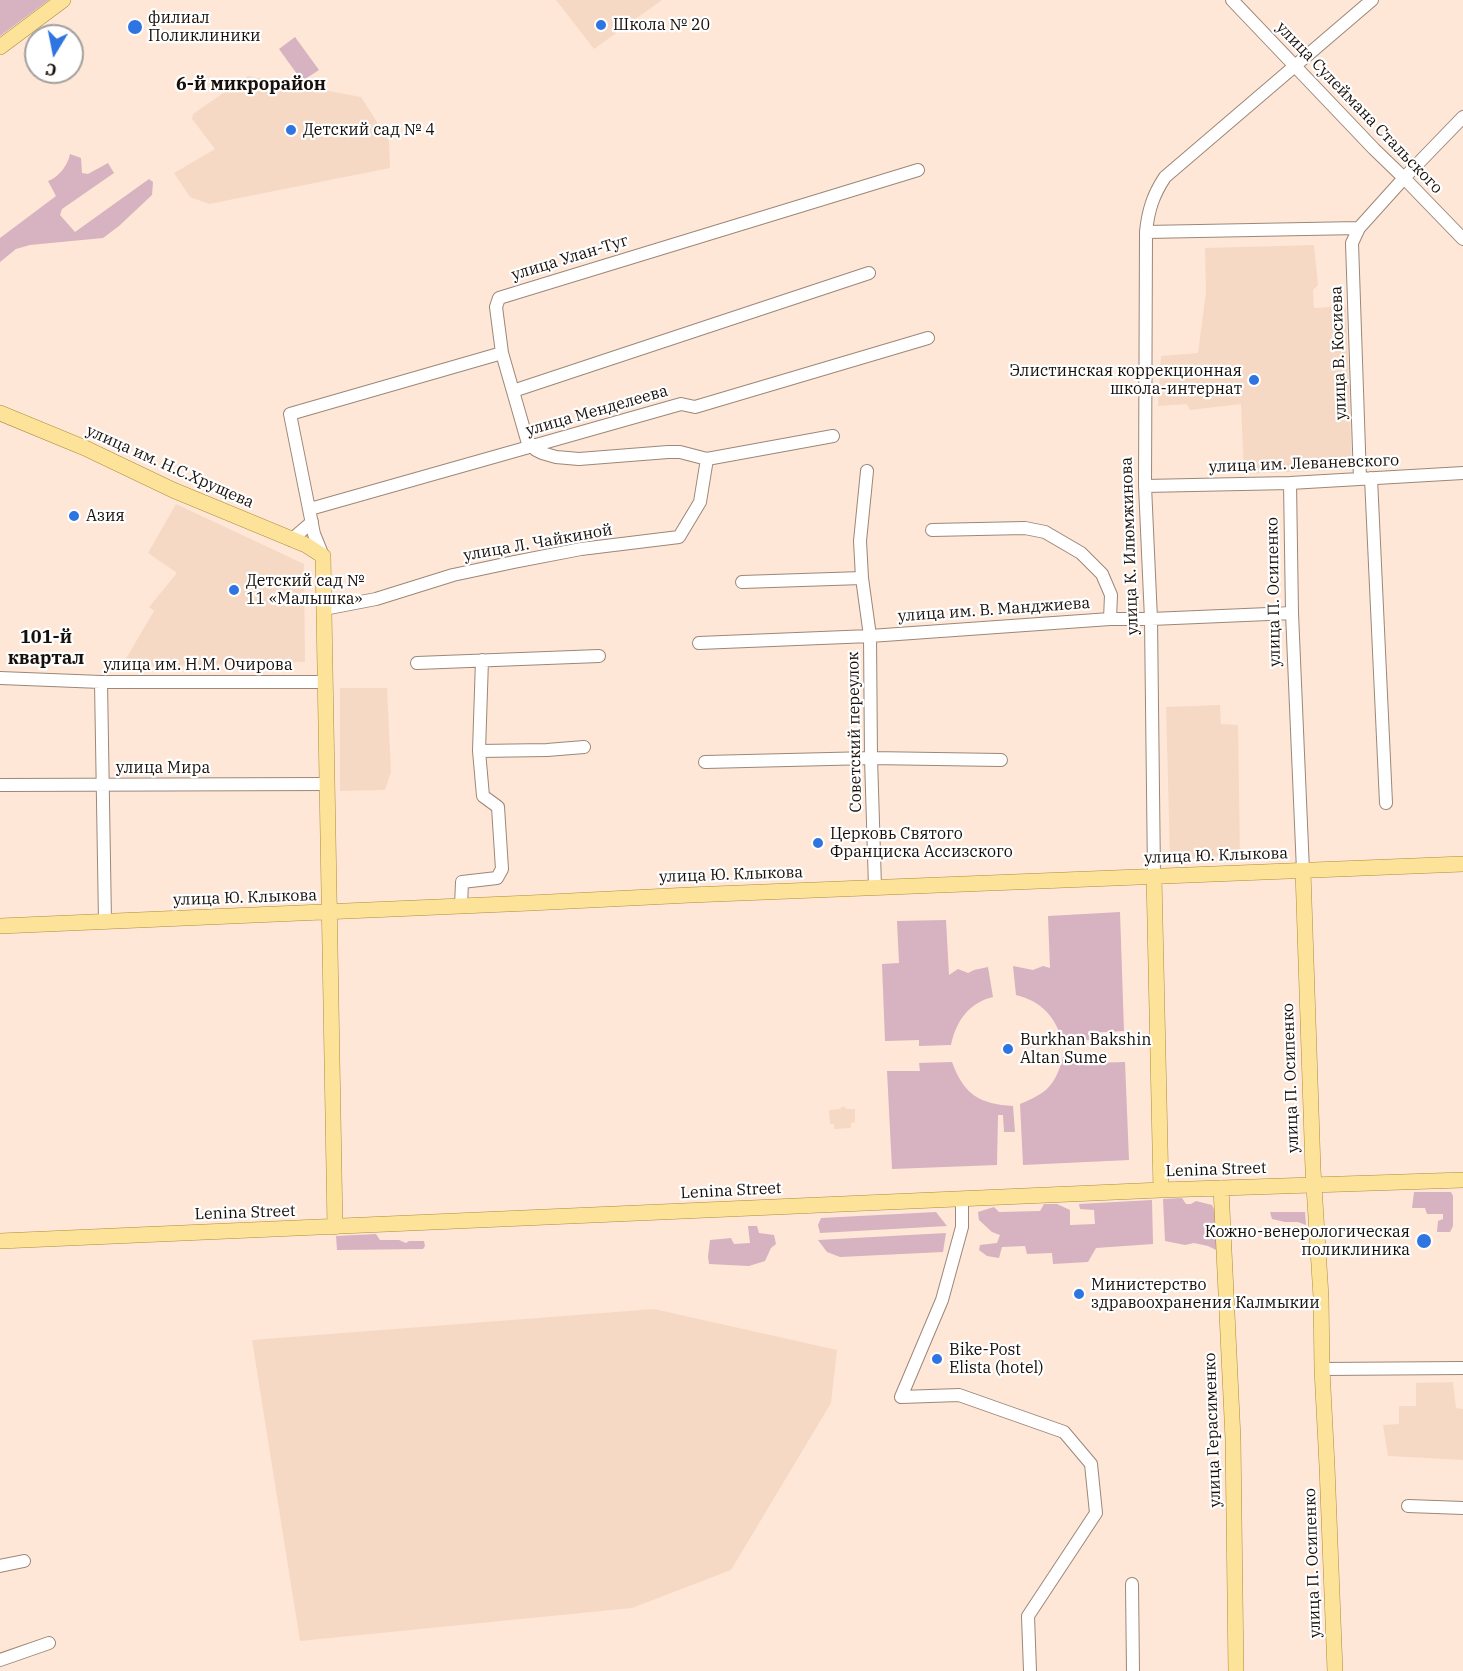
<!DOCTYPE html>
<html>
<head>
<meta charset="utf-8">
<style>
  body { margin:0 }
  #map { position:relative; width:1463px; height:1671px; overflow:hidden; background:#fee7d7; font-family:"IBM Plex Serif",serif }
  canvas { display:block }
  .north { position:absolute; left:24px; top:24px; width:60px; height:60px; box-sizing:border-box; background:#fff; border:2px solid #a29f9d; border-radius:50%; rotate:190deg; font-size:16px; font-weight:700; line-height:24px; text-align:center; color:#170f0a }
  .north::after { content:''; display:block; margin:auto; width:21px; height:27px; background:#2e75e1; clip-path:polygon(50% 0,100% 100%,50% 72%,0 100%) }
</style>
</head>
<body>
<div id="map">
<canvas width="1463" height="1671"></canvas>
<div class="north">С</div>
</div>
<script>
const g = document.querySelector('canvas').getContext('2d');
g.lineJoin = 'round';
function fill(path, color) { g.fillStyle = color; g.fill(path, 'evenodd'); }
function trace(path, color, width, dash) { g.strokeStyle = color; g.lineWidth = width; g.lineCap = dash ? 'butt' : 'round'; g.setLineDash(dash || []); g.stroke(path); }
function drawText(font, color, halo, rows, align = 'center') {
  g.font = font + ' "IBM Plex Serif",serif'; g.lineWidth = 4.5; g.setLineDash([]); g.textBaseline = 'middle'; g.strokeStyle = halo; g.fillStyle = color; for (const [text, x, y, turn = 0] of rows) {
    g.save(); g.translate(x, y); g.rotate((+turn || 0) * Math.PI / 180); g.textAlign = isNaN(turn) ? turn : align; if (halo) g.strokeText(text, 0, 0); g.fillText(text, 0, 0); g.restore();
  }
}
fill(new Path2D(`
  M556,0H662L594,49Z
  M248,76L361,97L389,141L390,168L209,204L190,197L174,173L215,149L192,119L193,114Z
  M1314,245L1318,285L1313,290L1314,308L1346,306L1352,469L1244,474L1241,404L1190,410L1187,404L1158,406L1161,356L1198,353L1206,292L1205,248Z
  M176,504L304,564L305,662L121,667L154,611L149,607L177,573L148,553Z
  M340,688H387L391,772L385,790L340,791Z
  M1220,705L1221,724L1238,725L1240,856L1170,858L1166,707Z
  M843,1106L847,1109H855V1122L851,1123V1128L834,1129V1124H830L829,1110L840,1109Z
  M654,1309L837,1350L831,1403L731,1570L632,1608L300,1641L252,1340Z
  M1453,1382L1456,1408L1463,1409V1460L1388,1456L1383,1425L1399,1424V1406H1416V1383Z`), '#f6d9c4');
fill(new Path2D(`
  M0,0H49L0,36Z
  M295,37L319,70L302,81L279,49Z
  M70,154L81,158L82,173L88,174L108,163L114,173L62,209L60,215L75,232L149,179L153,182L152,195L119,226L103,238L30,245L16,249L0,262V238L56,196L48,181C59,177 68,165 70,154Z
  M1120,912L1124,1031L1089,1033L1090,1040L1062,1041C1056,1017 1041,1001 1016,995L1013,966L1033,970L1043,966L1050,968L1048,916Z
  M946,920L949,975L958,969L968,973L974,970L988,967L993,997C968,1003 956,1022 951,1045L919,1046V1040L885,1041L882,964L899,963L897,921Z
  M1091,1056L1092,1063L1125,1062L1129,1160L1023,1165L1020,1104C1047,1093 1055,1086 1063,1057Z
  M952,1062C964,1095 980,1104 1013,1106L1015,1132H1004L1003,1115H998L997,1165L892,1169L887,1071H920L919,1063Z
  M1414,1192H1451L1453,1196V1226L1450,1232H1437L1438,1221L1443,1219V1214H1427L1425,1208H1412Z
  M1182,1198L1186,1204H1191L1196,1201L1212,1205L1218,1217V1251L1208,1246L1194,1243L1185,1245L1165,1241L1163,1199Z
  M1152,1200L1153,1244L1096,1248L1088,1262L1053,1264L1052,1253L1027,1254L1025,1246L1002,1247L999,1258L987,1256L979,1250L980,1245L997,1243L1000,1235L992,1232L979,1220L978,1212L994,1207L999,1212L1040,1211L1044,1204H1057L1070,1210V1225L1095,1224L1094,1210L1080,1209L1079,1204Z
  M936,1212L947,1226L820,1233L818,1225L821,1218Z
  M1270,1212H1305L1306,1225L1298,1222H1285L1272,1219Z
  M748,1226H757L759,1233L774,1235L776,1244L771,1248L765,1261L749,1266L709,1264L708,1257L710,1240L731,1238L734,1244L750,1243Z
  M946,1233L943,1252L840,1257L827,1252L818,1240Z
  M376,1234L380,1240H399L406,1243L409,1241H424L425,1246L423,1249L337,1250L336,1236Z`), '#d7b2c0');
const minor = new Path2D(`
  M1232,0L1374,149L1404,178L1463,239
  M1146,232L1359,228
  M513,391L869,273
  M833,436L707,459L680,452H668L579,459L556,457L542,453L536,450L527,440L502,353L496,307L499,298L918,170
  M867,471L860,541L862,578L870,636L871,758L875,887
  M1371,478L1386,803
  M1360,479L1352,243L1359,228L1404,178L1463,117
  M1290,483L1292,613L1303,871
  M1145,486L1290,483L1463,473
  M310,509L681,404L695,407L928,338
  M932,530L1025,528L1045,532L1081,553L1102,574L1111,595L1110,619
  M291,540L312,522
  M323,556L314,534L290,414L502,353
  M742,582L862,578
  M324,609L376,599L453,575L514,562L581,549L679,537L700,502L707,459
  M699,643L870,636L1110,619H1151L1292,613
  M417,663L599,656
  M0,678L101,682H325
  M101,682L105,921
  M479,751L547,750L584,747
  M705,762L871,758L1001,760
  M0,785L327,784
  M1154,876L1151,619L1145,486L1146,232C1148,211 1153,195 1165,177L1372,0
  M461,906L462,882L497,878L502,869L498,807L483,796L479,751L482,660
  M962,1199V1227L942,1300L901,1397L959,1395L1064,1432L1091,1464L1096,1513L1028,1616L1030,1671
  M1322,1369L1463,1368
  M1408,1506L1463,1508
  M0,1566L24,1561
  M1132,1584L1133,1671
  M0,1660L49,1643`);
const major = new Path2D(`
  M0,47L63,0
  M0,413L85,448L173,490L306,545L323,556L335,1227
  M1303,871L1313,1170L1321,1297L1322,1369L1327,1466L1335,1671
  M1154,876L1161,1190
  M0,926L530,903L690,895L1463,864
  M1221,1188L1233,1439L1236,1671
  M0,1241L1161,1190L1463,1180`);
trace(minor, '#9c8778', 14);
trace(major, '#ab8c3b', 16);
trace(minor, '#fff', 12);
trace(major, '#fde39a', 15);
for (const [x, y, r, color] of [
  [601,25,6,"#2e75e1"],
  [135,27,8,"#2e75e1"],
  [291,130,6,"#2e75e1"],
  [1254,380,6,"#2e75e1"],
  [74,516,6,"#2e75e1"],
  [234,590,6,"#2e75e1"],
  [818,843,6,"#2e75e1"],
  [1008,1049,6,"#2e75e1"],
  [1424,1241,8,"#2e75e1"],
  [1079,1294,6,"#2e75e1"],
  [937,1359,6,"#2e75e1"]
]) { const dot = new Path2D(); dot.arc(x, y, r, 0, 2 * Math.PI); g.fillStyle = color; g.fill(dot); trace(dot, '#fff', 2); }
drawText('16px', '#170f0a', '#fff', [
  ["филиал",148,18],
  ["Поликлиники",148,36],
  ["Школа № 20",613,25],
  ["Детский сад № 4",303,130],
  ["Элистинская коррекционная",1242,371,"right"],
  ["школа-интернат",1242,389,"right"],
  ["Азия",86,516],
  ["Детский сад №",246,581],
  ["11 «Малышка»",246,599],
  ["Церковь Святого",830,834],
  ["Франциска Ассизского",830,852],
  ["Burkhan Bakshin",1020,1040],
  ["Altan Sume",1020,1058],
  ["Кожно-венерологическая",1410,1232,"right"],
  ["поликлиника",1410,1250,"right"],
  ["Министерство",1091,1285],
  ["здравоохранения Калмыкии",1091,1303],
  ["Bike-Post",949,1350],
  ["Elista (hotel)",949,1368]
], 'left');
drawText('16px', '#170f0a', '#fff', [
  ["улица Сулеймана Стальского",1359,108,46],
  ["улица Улан-Туг",570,258,-17],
  ["улица В. Косиева",1339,353,-92],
  ["улица Менделеева",597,411,-16],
  ["улица им. Леваневского",1304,464,-2],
  ["улица им. Н.С.Хрущева",170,467,24],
  ["улица Л. Чайкиной",538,543,-10],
  ["улица К. Илюмжинова",1130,546,-92],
  ["улица П. Осипенко",1274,592,-91],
  ["улица им. В. Манджиева",994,610,-4],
  ["улица им. Н.М. Очирова",198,665],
  ["Советский переулок",855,732,-91],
  ["улица Мира",163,768],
  ["улица Ю. Клыкова",1216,856,-2],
  ["улица Ю. Клыкова",731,875,-2],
  ["улица Ю. Клыкова",245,898,-2],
  ["улица П. Осипенко",1291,1078,-92],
  ["Lenina Street",1216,1170,-2],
  ["Lenina Street",731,1191,-3],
  ["Lenina Street",245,1213,-2],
  ["улица Герасименко",1213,1430,-92],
  ["улица П. Осипенко",1313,1563,-92]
]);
drawText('bold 18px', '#170f0a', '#fff', [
  ["6-й микрорайон",251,85],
  ["101-й",46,638],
  ["квартал",46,659]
]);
</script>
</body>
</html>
